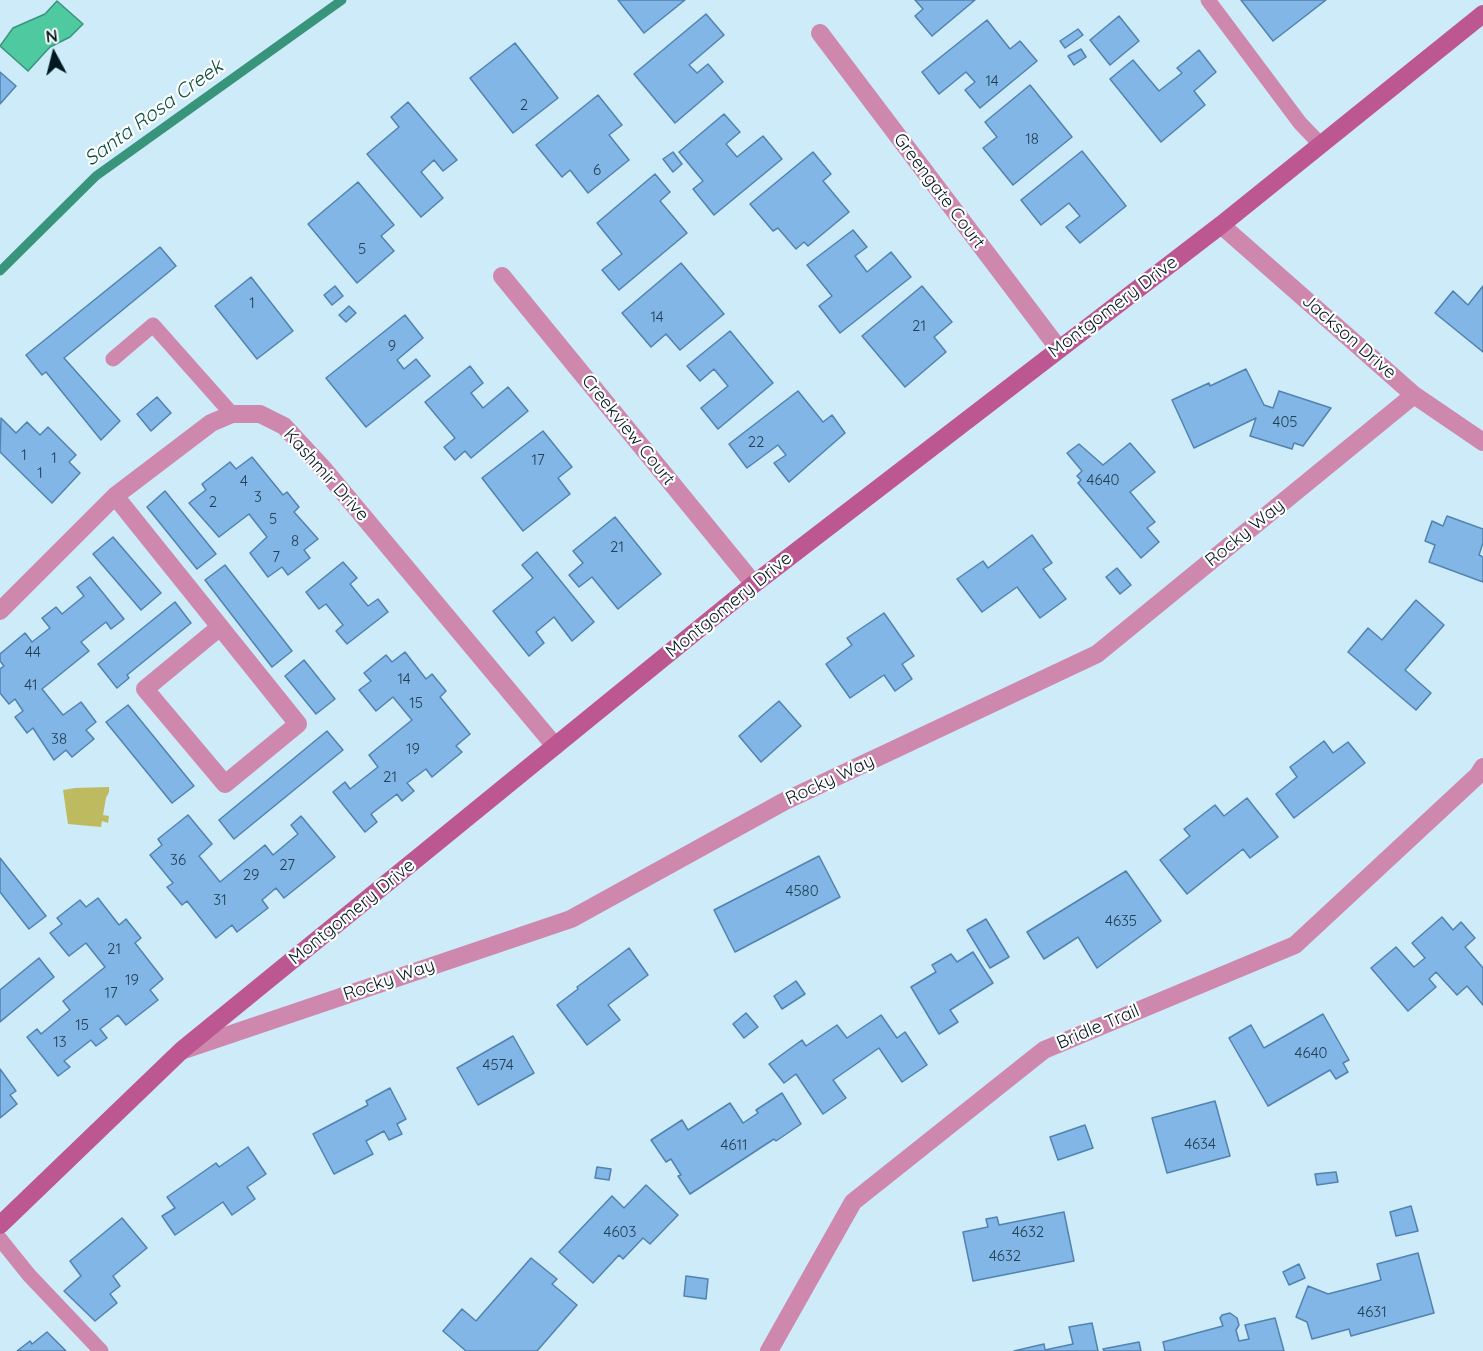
<!DOCTYPE html>
<html>
<head>
<meta charset="utf-8">
<style>
  body { margin:0 }
  #map { position:relative; width:1483px; height:1351px; overflow:hidden; background:#ceebf9; font-family:Quicksand,sans-serif }
  canvas { display:block }
  .north { position:absolute; left:24px; top:24px; width:60px; height:60px; -webkit-text-stroke:4px #fff; paint-order:stroke; rotate:353deg; font-size:16px; font-weight:700; line-height:24px; text-align:center; color:#021922 }
  .north::after { content:''; display:block; margin:auto; width:21px; height:27px; background:#021922; clip-path:polygon(50% 0,100% 100%,50% 72%,0 100%) }
</style>
</head>
<body>
<div id="map">
<canvas width="1483" height="1351"></canvas>
<div class="north">N</div>
</div>
<script>
const g = document.querySelector('canvas').getContext('2d');
g.lineJoin = 'round';
function fill(path, color) { g.fillStyle = color; g.fill(path, 'evenodd'); }
function trace(path, color, width, dash) { g.strokeStyle = color; g.lineWidth = width; g.lineCap = dash ? 'butt' : 'round'; g.setLineDash(dash || []); g.stroke(path); }
function drawText(font, color, halo, rows, align = 'center') {
  g.font = font + ' Quicksand,sans-serif'; g.lineWidth = 4.5; g.setLineDash([]); g.textBaseline = 'middle'; g.strokeStyle = halo; g.fillStyle = color; for (const [text, x, y, turn = 0] of rows) {
    g.save(); g.translate(x, y); g.rotate((+turn || 0) * Math.PI / 180); g.textAlign = isNaN(turn) ? turn : align; if (halo) g.strokeText(text, 0, 0); g.fillText(text, 0, 0); g.restore();
  }
}
fill(new Path2D(`
  M109,787V792L106,798L103,815L109,816L108,823L102,821L101,827L68,824L63,790L75,788Z`), '#beba60');
const water = new Path2D(`
  M57,1L83,24L70,37L50,47L28,71L0,46L13,28L45,14Z`);
fill(water, '#4fc99f');
trace(water, '#38947a', 1.5);
trace(new Path2D(`
  M0,271L96,176L342,0`), '#38947a', 9);
const building = new Path2D(`
  M618,0H685L644,33Z
  M915,0H975L932,36L915,16L923,9Z
  M1241,0H1326L1273,41Z
  M706,14L724,35L689,65L697,73L708,64L723,82L675,123L634,74Z
  M1119,16L1139,41L1110,65L1090,40Z
  M987,20L1010,49L1020,41L1037,61L980,108L965,90L975,82L966,72L939,94L922,72Z
  M1078,29L1083,35L1065,48L1060,41Z
  M515,43L558,98L513,133L470,78Z
  M1081,49L1086,57L1074,65L1068,56Z
  M1199,50L1216,72L1194,91L1205,105L1161,142L1110,79L1133,60L1159,91L1182,73L1177,68Z
  M0,72L16,86L0,104Z
  M1030,85L1072,137L1013,185L983,148L997,137L985,122Z
  M598,95L622,125L609,135L629,160L588,193L570,170L562,177L536,145Z
  M408,102L457,160L443,171L434,160L421,172L443,198L421,217L367,154L399,127L391,117Z
  M724,114L740,132L726,144L737,157L763,136L782,159L714,215L693,189L703,181L679,152Z
  M1082,151L1126,206L1080,243L1066,227L1080,216L1069,203L1041,225L1021,200Z
  M673,152L682,164L673,172L663,159Z
  M813,152L831,174L823,181L849,212L808,246L804,242L796,249L778,228L773,231L750,204Z
  M655,174L670,192L660,201L687,233L619,290L602,270L622,254L597,223Z
  M358,182L394,225L381,236L394,251L357,283L308,224Z
  M853,230L867,247L855,256L867,272L891,252L911,277L840,333L819,306L832,296L807,265Z
  M160,247L176,266L64,358L120,421L101,440L46,372L42,375L26,355Z
  M681,263L724,314L680,350L666,334L651,347L622,313Z
  M251,277L293,331L257,359L215,306Z
  M335,286L343,296L332,305L324,295Z
  M922,286L952,322L934,337L946,352L905,387L862,336Z
  M1483,286V352L1435,313L1453,291L1468,305Z
  M349,306L356,313L346,322L339,315Z
  M405,315L423,338L397,360L404,369L416,359L430,376L366,427L326,378Z
  M730,331L773,383L718,429L701,408L728,386L714,369L700,381L687,366Z
  M470,366L483,383L471,393L483,408L508,387L528,411L471,458L465,451L455,460L444,447L455,438L425,402Z
  M1246,369L1264,405L1273,408L1279,391L1331,408L1303,446L1294,443L1292,449L1250,436L1256,418L1194,448L1172,400L1209,383L1210,386Z
  M798,391L823,422L832,415L845,433L789,482L774,463L786,455L778,445L747,468L729,444Z
  M157,397L171,413L151,431L137,414Z
  M1,418L16,433L27,422L40,435L48,427L76,455L69,462L80,473L52,503L0,452Z
  M543,431L572,467L558,478L570,494L523,531L482,478Z
  M1130,443L1155,472L1130,492L1155,522L1147,528L1159,542L1141,558L1078,483L1081,480L1077,476L1082,471L1067,453L1079,444L1103,465Z
  M252,457L283,495L287,492L299,507L294,512L318,539L304,550L310,558L288,575L282,567L268,577L250,553L267,537L249,514L219,537L189,503L206,490L202,484L230,462L236,469Z
  M165,491L216,554L197,569L147,507Z
  M1447,516L1483,529V543L1479,555L1483,557V582L1429,562L1435,545L1425,541L1432,521L1443,526Z
  M615,517L661,574L618,609L592,577L579,587L569,575L583,563L573,551Z
  M1032,535L1052,563L1043,569L1066,599L1040,618L1017,587L982,612L957,579L983,561L988,568Z
  M113,537L161,593L141,610L93,554Z
  M537,552L594,622L572,641L554,617L536,632L544,643L529,656L493,611L533,578L522,565Z
  M343,562L357,578L350,584L368,606L378,599L388,612L347,644L336,631L343,625L326,604L319,609L306,592Z
  M225,565L292,651L272,667L205,580Z
  M1117,568L1131,585L1120,594L1106,577Z
  M90,577L124,619L111,629L106,622L81,642L89,651L42,689L63,715L81,702L96,722L86,730L94,739L72,757L66,750L54,760L33,728L27,733L15,717L23,711L15,699L9,704L0,693V669L4,666L0,661V654L25,633L32,642L50,628L42,618L56,607L62,614L84,596L77,587Z
  M1416,600L1444,625L1405,670L1431,693L1416,710L1348,652L1368,628L1382,640Z
  M175,602L191,623L127,675L129,678L117,688L98,664Z
  M884,613L914,656L902,664L912,679L895,691L884,675L850,698L826,664L852,645L847,638Z
  M405,652L426,679L432,674L446,691L440,697L470,734L456,746L462,752L432,777L426,769L407,783L414,791L402,801L397,794L371,814L377,822L365,832L333,792L345,782L350,789L378,767L369,755L412,720L393,697L376,711L359,690L371,681L364,673L386,655L392,662Z
  M304,660L335,699L316,714L285,676Z
  M779,701L801,726L761,762L739,736Z
  M128,705L194,786L172,803L106,722Z
  M327,731L343,750L234,839L219,820Z
  M1324,741L1333,753L1348,742L1365,763L1294,818L1276,794L1297,777L1290,767Z
  M1247,798L1278,837L1250,858L1243,849L1187,894L1160,860L1190,836L1184,829L1215,805L1224,816Z
  M188,815L212,844L199,856L220,882L265,845L273,855L298,834L291,825L301,816L335,857L284,898L276,888L262,900L268,908L237,932L232,925L216,938L187,901L182,905L167,887L173,883L150,855L162,845L158,839Z
  M819,856L840,897L735,952L714,910Z
  M0,858L46,916L29,929L0,892Z
  M1126,871L1161,921L1097,968L1078,937L1044,959L1027,932Z
  M98,898L119,925L126,919L141,938L135,943L163,979L150,990L158,1000L126,1025L118,1015L100,1029L107,1038L96,1046L91,1040L64,1061L70,1067L58,1076L27,1037L37,1029L41,1034L70,1010L63,1001L105,967L86,943L69,956L50,933L62,924L57,918L80,900L86,907Z
  M1442,917L1453,930L1461,922L1475,938L1465,947L1483,968V1005L1467,986L1457,995L1436,972L1429,979L1436,987L1408,1011L1371,968L1396,947L1414,967L1425,958L1412,943Z
  M986,919L1009,957L990,968L967,930Z
  M629,948L648,975L608,1005L620,1020L587,1045L557,1005L578,989L577,987Z
  M973,952L993,983L950,1010L958,1022L939,1034L911,987L936,972L932,965L951,954L957,962Z
  M39,958L54,977L0,1022V990Z
  M796,981L805,994L782,1009L774,996Z
  M746,1013L758,1027L744,1038L733,1024Z
  M1323,1014L1349,1060L1343,1063L1348,1072L1336,1079L1330,1070L1268,1106L1229,1038L1251,1025L1264,1048Z
  M881,1015L897,1038L905,1032L927,1065L902,1082L879,1048L833,1080L846,1098L823,1114L796,1074L784,1083L769,1064L802,1040L806,1046L837,1025L847,1038Z
  M513,1036L534,1073L478,1105L457,1068Z
  M0,1069L16,1091L10,1095L17,1104L0,1118Z
  M390,1088L406,1119L397,1124L402,1134L389,1140L384,1131L366,1141L373,1154L334,1174L313,1134L368,1105L366,1101Z
  M782,1093L801,1124L776,1141L774,1139L690,1194L678,1176L681,1175L671,1159L666,1162L651,1140L682,1120L688,1130L730,1103L743,1123L758,1113L756,1110Z
  M1215,1101L1230,1156L1167,1173L1152,1118Z
  M1085,1125L1093,1148L1058,1160L1050,1137Z
  M248,1147L266,1174L247,1187L255,1199L232,1215L223,1202L175,1235L162,1216L175,1208L167,1197L216,1163L219,1167Z
  M597,1167L611,1169L609,1180L595,1178Z
  M1336,1172L1338,1182L1317,1185L1315,1174Z
  M646,1185L678,1215L650,1244L643,1238L623,1259L619,1255L593,1283L559,1252L612,1196L624,1208Z
  M1411,1206L1418,1231L1396,1236L1390,1212Z
  M1064,1212L1074,1261L973,1281L963,1232L988,1227L986,1219L997,1217L999,1225Z
  M122,1218L147,1248L113,1276L120,1286L110,1294L117,1303L95,1321L64,1291L81,1276L70,1261Z
  M1418,1253L1434,1313L1351,1336L1349,1329L1312,1339L1307,1322L1296,1317L1308,1286L1328,1294L1381,1280L1377,1264Z
  M531,1258L557,1279L552,1284L577,1305L537,1351H466L443,1331L462,1309L476,1321Z
  M1299,1264L1305,1278L1289,1285L1283,1272Z
  M686,1276L708,1279L706,1299L684,1296Z
  M1230,1313L1237,1318L1239,1325L1236,1330L1239,1341L1249,1339L1245,1325L1275,1318L1284,1351H1165L1163,1342L1223,1326L1220,1318L1222,1315Z
  M1092,1323L1098,1351H1014L1044,1344L1045,1350L1073,1344L1069,1327Z
  M47,1332L66,1351H17L30,1341L32,1344Z
  M1139,1342L1141,1351H1104L1103,1349Z`);
fill(building, '#82b6e6');
trace(building, '#5083b0', 1.5);
trace(new Path2D(`
  M1208,0L1300,123L1321,145
  M113,359L153,325L232,414
  M0,1239L29,1275L101,1351`), '#ce88ad', 15);
trace(new Path2D(`
  M820,33L1059,349
  M1221,225L1414,395L1483,442
  M502,276L754,584
  M115,496L298,724L225,784L145,689L220,627
  M0,611L115,496L211,423L232,414H260L284,426L322,467L555,746
  M184,1050L571,919L785,801L1097,654L1414,395
  M769,1351L853,1202L1044,1050L1295,945L1478,775L1483,767`), '#ce88ad', 18);
trace(new Path2D(`
  M0,1225L182,1050L555,746L754,584L1221,225L1483,14`), '#bd5791', 18);
drawText('15px', '#224053', null, [
  ["14",992,81],
  ["2",524,105],
  ["18",1032,139],
  ["6",597,170],
  ["5",362,249],
  ["1",252,303],
  ["14",657,317],
  ["21",919,326],
  ["9",392,346],
  ["405",1285,422],
  ["22",756,442],
  ["1",24,455],
  ["1",54,458],
  ["17",538,460],
  ["1",40,473],
  ["4640",1103,480],
  ["4",244,481],
  ["3",258,497],
  ["2",213,502],
  ["5",273,519],
  ["8",295,541],
  ["21",617,547],
  ["7",276,557],
  ["44",33,652],
  ["14",404,679],
  ["41",31,685],
  ["15",416,703],
  ["38",59,739],
  ["19",413,749],
  ["21",390,777],
  ["36",178,860],
  ["27",287,865],
  ["29",251,875],
  ["4580",802,891],
  ["31",220,900],
  ["4635",1121,921],
  ["21",114,949],
  ["19",132,980],
  ["17",111,993],
  ["15",82,1025],
  ["13",60,1042],
  ["4640",1311,1053],
  ["4574",498,1065],
  ["4634",1200,1144],
  ["4611",734,1145],
  ["4603",620,1232],
  ["4632",1028,1232],
  ["4632",1005,1256],
  ["4631",1372,1312]
]);
drawText('18px', '#021922', '#fff', [
  ["Greengate Court",939,191,53],
  ["Montgomery Drive",1113,307,-37],
  ["Jackson Drive",1349,337,41],
  ["Creekview Court",628,430,51],
  ["Kashmir Drive",326,475,48],
  ["Rocky Way",1245,533,-39],
  ["Montgomery Drive",729,605,-39],
  ["Rocky Way",830,780,-25],
  ["Montgomery Drive",352,912,-39],
  ["Rocky Way",389,980,-19],
  ["Bridle Trail",1098,1027,-23]
]);
drawText('italic 20px', '#09503b', '#fff', [
  ["Santa Rosa Creek",154,113,-36]
]);
</script>
</body>
</html>
